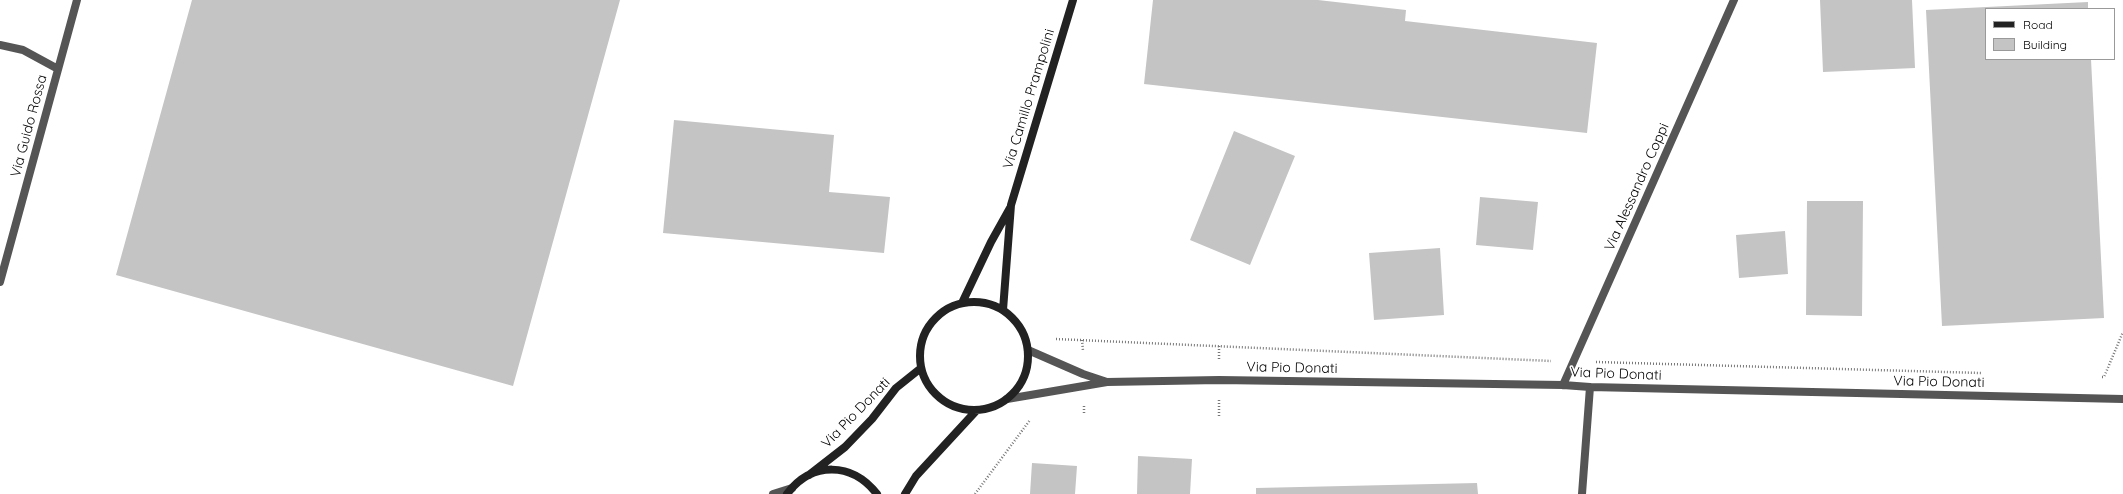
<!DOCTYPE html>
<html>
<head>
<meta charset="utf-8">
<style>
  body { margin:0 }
  #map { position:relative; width:2123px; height:494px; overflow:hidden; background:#fff; font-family:Quicksand,sans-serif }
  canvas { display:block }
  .legend { position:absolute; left:1985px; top:8px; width:130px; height:52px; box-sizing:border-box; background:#fff; border:1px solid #999; margin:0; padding:5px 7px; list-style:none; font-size:12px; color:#000 }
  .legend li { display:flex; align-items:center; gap:8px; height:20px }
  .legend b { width:20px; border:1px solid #999 }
</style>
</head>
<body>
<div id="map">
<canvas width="2123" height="494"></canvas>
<ul class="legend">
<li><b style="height:5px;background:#222"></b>Road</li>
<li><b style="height:11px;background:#c4c4c4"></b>Building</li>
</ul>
</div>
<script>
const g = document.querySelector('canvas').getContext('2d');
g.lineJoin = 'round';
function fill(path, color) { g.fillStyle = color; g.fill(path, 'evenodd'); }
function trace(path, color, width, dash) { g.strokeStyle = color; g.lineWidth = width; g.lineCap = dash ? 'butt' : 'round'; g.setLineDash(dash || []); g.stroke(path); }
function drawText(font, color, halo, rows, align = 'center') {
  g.font = font + ' Quicksand,sans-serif'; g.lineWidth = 3; g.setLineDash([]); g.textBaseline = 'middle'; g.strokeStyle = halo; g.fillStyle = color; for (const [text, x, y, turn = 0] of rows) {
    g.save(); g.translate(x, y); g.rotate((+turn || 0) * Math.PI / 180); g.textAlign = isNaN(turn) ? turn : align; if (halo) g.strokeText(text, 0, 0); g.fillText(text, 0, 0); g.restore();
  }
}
fill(new Path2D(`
  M192,0H620L513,386L116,275Z
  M1153,0H1318L1406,10L1405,21L1597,43L1587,133L1144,84Z
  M1820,0H1912L1915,68L1823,72Z
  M2088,2V9H1986V59H2091L2104,318L1942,326L1926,10Z
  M674,120L834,135L829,192L890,197L884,253L663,233Z
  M1234,131L1295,156L1250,265L1190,240Z
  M1480,197L1538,202L1533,250L1476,245Z
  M1807,201H1863L1862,316L1806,315Z
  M1785,231L1788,274L1739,278L1736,235Z
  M1440,248L1444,315L1374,320L1369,253Z
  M1138,456L1192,459L1190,494H1137Z
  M1032,463L1077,466L1075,494H1030Z
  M1477,483L1478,494H1256V488Z`), '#c4c4c4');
trace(new Path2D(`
  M1056,339L1551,361
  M1082,340L1083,351
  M1219,346V359
  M1596,362L1981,373
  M2102,377H2104L2123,332
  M1084,406V415
  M1219,416V400
  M975,494L1030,420`), '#777', 2.5, [1, 2]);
trace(new Path2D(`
  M0,45L23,50L58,69
  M0,282L77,0
  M1028,350L1083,374L1107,382
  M1563,385L1734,0
  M1007,399L1107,382L1219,380L1563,385L1590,387L2123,399
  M773,494L792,488
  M1582,494L1590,387`), '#555', 8);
trace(new Path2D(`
  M920 356a54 54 0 1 1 108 0a54 54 0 1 1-108 0Z
  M962,303L991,242L1010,208
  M1003,310L1011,205L1073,0
  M809,475L845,447L872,419L896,388L921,368
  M787,494C812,461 852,462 877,494
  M905,494L916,476L976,411`), '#222', 8);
drawText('14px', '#000', '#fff', [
  ["Via Camillo Prampolini",1029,99,-73],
  ["Via Guido Rossa",29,126,-75],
  ["Via Alessandro Coppi",1637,187,-66],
  ["Via Pio Donati",1292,368,1],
  ["Via Pio Donati",1616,374,2],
  ["Via Pio Donati",1939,382,1],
  ["Via Pio Donati",856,413,-46]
]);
</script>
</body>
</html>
